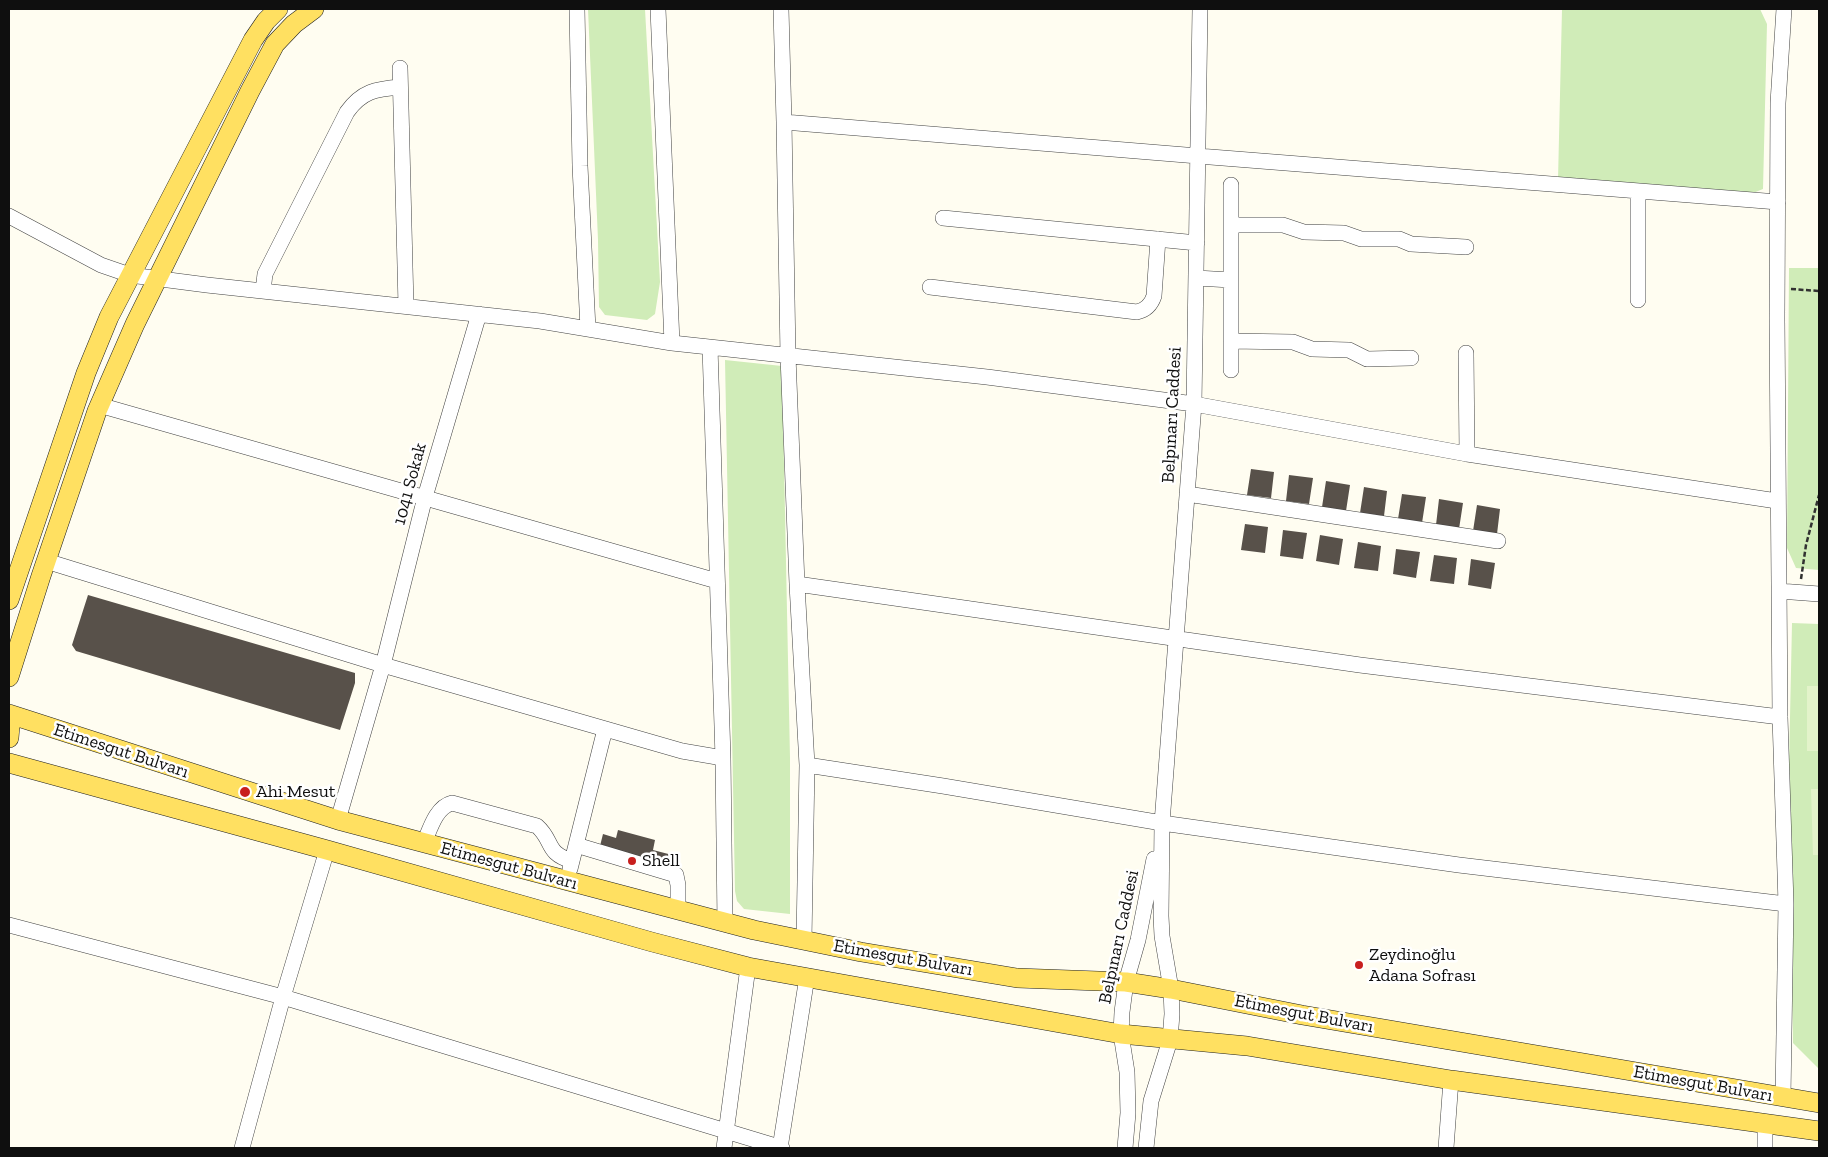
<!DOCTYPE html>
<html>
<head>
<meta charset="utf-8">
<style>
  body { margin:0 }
  #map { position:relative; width:1828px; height:1157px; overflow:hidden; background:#fffdf1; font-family:"Zilla Slab",serif }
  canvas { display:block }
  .frame { position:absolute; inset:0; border:10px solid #0f0f0f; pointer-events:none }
</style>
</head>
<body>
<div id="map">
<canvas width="1828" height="1157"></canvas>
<div class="frame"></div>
</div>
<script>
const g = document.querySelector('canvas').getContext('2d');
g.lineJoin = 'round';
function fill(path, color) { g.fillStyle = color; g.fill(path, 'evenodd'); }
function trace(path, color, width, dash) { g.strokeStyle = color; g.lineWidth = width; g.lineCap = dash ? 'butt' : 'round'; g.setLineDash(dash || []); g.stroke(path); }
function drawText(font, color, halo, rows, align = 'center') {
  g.font = font + ' "Zilla Slab",serif'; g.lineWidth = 5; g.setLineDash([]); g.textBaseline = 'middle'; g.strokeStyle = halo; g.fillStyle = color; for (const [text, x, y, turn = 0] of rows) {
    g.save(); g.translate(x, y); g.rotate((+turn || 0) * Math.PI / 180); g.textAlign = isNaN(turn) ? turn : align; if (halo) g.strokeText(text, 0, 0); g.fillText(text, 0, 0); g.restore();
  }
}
fill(new Path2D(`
  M588,9H645L660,282L655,314L647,320L605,315L599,307L598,240Z
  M1562,9H1760L1767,24L1763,189L1753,193L1558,180Z
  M1789,268H1819V570L1796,568L1787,548Z
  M725,360L782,366L790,758V914L744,909L737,901L735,891Z
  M1792,623L1819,624V1069L1793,1043L1789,765Z`), '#d0ecb8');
fill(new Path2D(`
  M1807,686H1819V751H1807Z
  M1811,789H1819V855H1813Z`), '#e3f3ca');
fill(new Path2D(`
  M1251,469L1274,472L1271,498L1247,495Z
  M1289,475L1313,478L1309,504L1286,501Z
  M1326,481L1350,485L1346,511L1322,507Z
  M1364,487L1387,491L1384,516L1360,513Z
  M1402,494L1426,497L1422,523L1398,519Z
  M1439,499L1463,503L1459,529L1436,525Z
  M1477,505L1500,509L1497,534L1473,531Z
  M1245,524L1268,527L1265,553L1241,550Z
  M1283,530L1307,533L1303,559L1280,556Z
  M1320,535L1343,539L1339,565L1316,561Z
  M1358,542L1381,546L1378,571L1354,568Z
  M1396,549L1420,552L1416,578L1393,574Z
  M1434,555L1457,558L1454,584L1430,581Z
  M1471,559L1495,563L1491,589L1468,585Z
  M88,595L355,673V683L340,730L76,651L72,645Z
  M618,830L655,840L653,850L676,856L670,878L597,858L603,834L616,838Z`), '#58514a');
const minor = new Path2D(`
  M577,9L580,166L588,329
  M658,9L672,343L987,377L1194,404L1467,454L1777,501
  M781,9L784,122L788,356L797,584L807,765L804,940
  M400,68L406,306
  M784,122L1198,156L1778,202
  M1231,185V370
  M9,216L101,265L130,275L207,285L540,321L672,343
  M943,218L1197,243
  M1231,225H1283L1304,232L1344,233L1361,239H1399L1411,244L1466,247
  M1196,278L1231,280
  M930,287L1137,312C1146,310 1151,305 1154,296L1158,239
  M263,291L265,274L347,112C362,91 376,89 400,87
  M1638,300V191
  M1231,341L1293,342L1312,349L1349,350L1367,359L1411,358
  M710,347L723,758L725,923
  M1466,353L1467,454
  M99,405L717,581
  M1187,494L1498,541
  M46,561L383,665L682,751L723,758
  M797,584L1360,665L1780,717
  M1779,591L1819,594
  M807,765L943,786L1162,823L1459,865L1786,904
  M338,820L383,665L425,497L479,314
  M424,843C430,829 436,807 452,803L537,826C554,841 545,853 572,861
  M576,845L676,875L678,885V911
  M570,869L605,729
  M9,925L283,997L782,1148
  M1783,1097L1786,904L1780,717L1777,318L1778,103L1784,9
  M1765,1124V1148
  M242,1148L283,997L327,850
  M724,1148L748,967
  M780,1148L807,977
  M1125,1148L1128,1113L1127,1072L1121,1034L1122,1012L1126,982L1138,940L1154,859
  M1146,1148L1151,1101L1170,1040L1172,1014L1171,989L1162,936L1161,916L1162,823L1194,404L1200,9
  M1446,1148L1451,1080`);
const major = new Path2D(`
  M9,600L86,373L109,317L253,40L266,21L278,9
  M9,677L41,576L97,411L135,324L250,91L275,44L294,24L314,9
  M9,714L338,820L754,930L861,952L1017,978L1126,982L1171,989L1302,1015L1819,1103
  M9,719L10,726L9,738
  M9,763L327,850L652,942L748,967L1121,1034L1247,1046L1451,1080L1819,1131`);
trace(minor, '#424242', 16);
trace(major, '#202020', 20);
trace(new Path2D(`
  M1791,289L1819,291
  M1801,579L1806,545L1819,495`), '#313131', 2.5, [5, 2.5]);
trace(minor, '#fff', 15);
trace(major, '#ffe061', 19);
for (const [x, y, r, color] of [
  [245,792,6,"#c81f1e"],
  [632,861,5,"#c81f1e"],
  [1359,965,5,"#c81f1e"]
]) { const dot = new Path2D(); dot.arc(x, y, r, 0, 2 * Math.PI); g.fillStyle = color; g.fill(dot); trace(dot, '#fff', 2); }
drawText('18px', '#0f0f0f', '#fff', [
  ["Belpınarı Caddesi",1172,415,-87],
  ["1041 Sokak",410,484,-75],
  ["Etimesgut Bulvarı",121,751,18],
  ["Etimesgut Bulvarı",509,866,15],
  ["Belpınarı Caddesi",1119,937,-78],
  ["Etimesgut Bulvarı",903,958,10],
  ["Etimesgut Bulvarı",1304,1014,11],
  ["Etimesgut Bulvarı",1703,1084,10]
]);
drawText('18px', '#0f0f0f', '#fff', [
  ["Ahi Mesut",256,792],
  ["Shell",642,861],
  ["Zeydinoğlu",1369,955],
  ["Adana Sofrası",1369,976]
], 'left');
</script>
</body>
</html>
